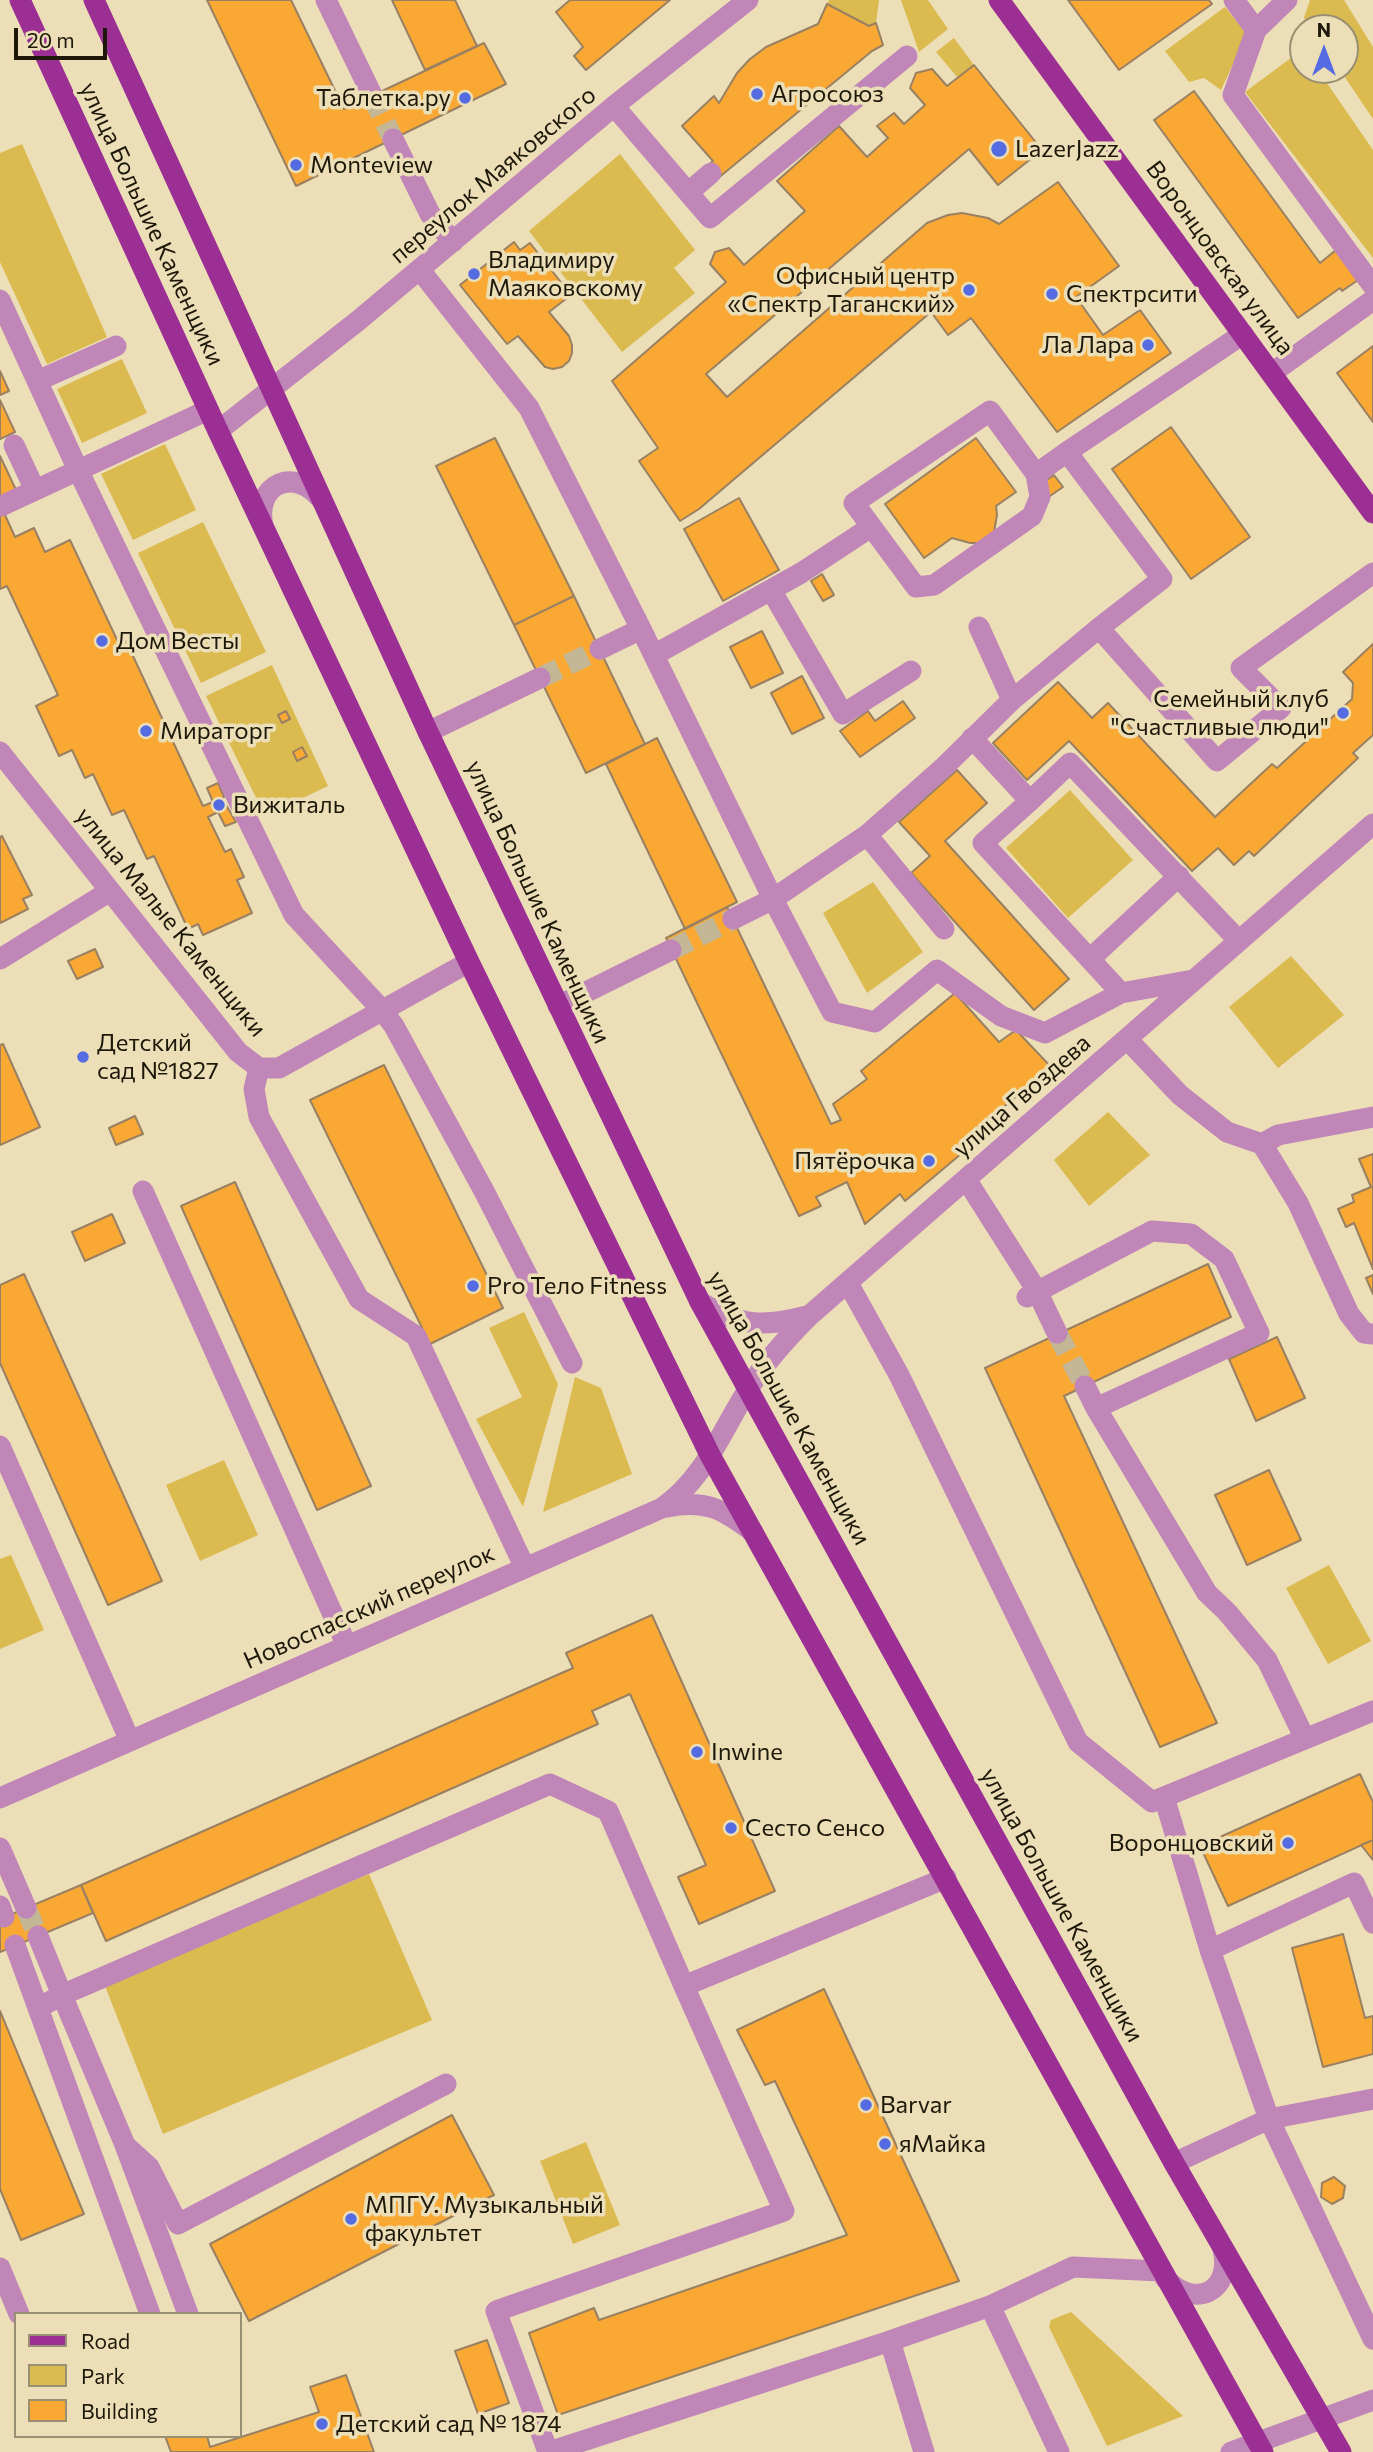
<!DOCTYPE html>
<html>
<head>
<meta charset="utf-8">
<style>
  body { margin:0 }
  #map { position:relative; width:1373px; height:2452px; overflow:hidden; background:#ecdfb8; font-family:Commissioner,sans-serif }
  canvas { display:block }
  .legend { position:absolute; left:14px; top:2312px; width:228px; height:126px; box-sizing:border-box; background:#ecdfb8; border:2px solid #998f72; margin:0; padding:9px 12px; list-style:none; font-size:21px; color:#1d180a }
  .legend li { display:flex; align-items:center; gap:14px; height:35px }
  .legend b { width:35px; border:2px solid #998f72 }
  .north { position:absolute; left:1289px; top:14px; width:70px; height:70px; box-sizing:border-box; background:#ecdfb8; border:2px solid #998f72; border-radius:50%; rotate:0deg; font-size:19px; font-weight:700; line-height:28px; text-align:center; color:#1d180a }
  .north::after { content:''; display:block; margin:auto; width:24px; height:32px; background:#556be1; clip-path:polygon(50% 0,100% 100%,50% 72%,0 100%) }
  .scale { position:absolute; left:14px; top:28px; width:93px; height:32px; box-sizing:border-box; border:4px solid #1d180a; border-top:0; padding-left:9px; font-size:21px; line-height:24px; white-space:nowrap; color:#1d180a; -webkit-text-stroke:5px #ecdfb8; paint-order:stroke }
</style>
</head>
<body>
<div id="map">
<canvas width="1373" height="2452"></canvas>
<ul class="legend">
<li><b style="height:9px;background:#9c2f93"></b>Road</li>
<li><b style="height:19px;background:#dbba50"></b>Park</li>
<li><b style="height:19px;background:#f9a933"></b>Building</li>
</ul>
<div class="north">N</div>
<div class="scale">20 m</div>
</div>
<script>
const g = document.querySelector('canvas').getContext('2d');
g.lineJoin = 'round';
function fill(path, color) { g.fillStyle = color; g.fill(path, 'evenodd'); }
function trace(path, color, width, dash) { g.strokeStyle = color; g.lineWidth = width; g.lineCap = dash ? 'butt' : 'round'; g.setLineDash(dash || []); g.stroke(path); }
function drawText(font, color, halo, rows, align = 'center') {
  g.font = font + ' Commissioner,sans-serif'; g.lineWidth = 7; g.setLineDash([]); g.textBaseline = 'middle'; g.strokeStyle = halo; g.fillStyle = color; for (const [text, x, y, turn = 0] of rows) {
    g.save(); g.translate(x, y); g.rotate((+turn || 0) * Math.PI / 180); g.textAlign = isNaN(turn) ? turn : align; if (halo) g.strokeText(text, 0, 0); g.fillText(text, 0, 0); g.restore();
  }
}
fill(new Path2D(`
  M829,0H879L876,23L869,26L827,4Z
  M901,0H928L948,29L919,52Z
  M1310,0H1344L1373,47V119L1340,70H1345V28H1311L1304,18Z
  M1225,7L1247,34L1221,90L1204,78L1189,82L1165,51Z
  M954,38L974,65L958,78L936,52Z
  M1303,49V70H1318L1373,150V258L1245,92Z
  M22,144L107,337L47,364L0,262V153Z
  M620,154L695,250L674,268L695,293L622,352L529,231Z
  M122,359L147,413L82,443L57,389Z
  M165,444L196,510L133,540L101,474Z
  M203,522L266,652L201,683L138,553Z
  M272,665L328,786L265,816L206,696Z
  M1070,790L1133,860L1068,918L1006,848Z
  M873,882L923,952L867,993L823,913Z
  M1291,956L1344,1015L1278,1068L1229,1007Z
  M1108,1112L1150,1155L1089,1206L1054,1160Z
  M524,1312L558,1384L523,1507L476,1419L522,1397L489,1328Z
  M575,1377L601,1388L632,1474L543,1512Z
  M224,1460L258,1535L200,1561L166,1485Z
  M11,1555L44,1630L0,1649V1559Z
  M1329,1565L1371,1641L1328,1664L1286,1588Z
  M369,1874L432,2020L163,2134L105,1986Z
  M586,2142L620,2225L573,2244L540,2161Z
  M1071,2312L1183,2416L1107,2446L1049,2327L1051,2320Z`), '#dbba50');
const building = new Path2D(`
  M207,0H291L344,109L484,43L506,84L296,186Z
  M392,0H455L477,46L425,70Z
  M570,0H670L586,70L574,56L583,47L556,12Z
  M1068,0H1209L1212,4L1119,70Z
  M827,4L869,26L876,23L883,45L872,51L717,179L706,167L713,161L682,126L714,96L719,103L737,73L750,59L766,47L818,24Z
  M974,65L1042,150L998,185L969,149L706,374L727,397L927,223L948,215L962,213L988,218L999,224L1058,182L1119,266L1076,297L1103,335L1140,310L1171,353L1057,432L971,318L948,335L931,312L699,509L680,521L639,461L658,448L612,381L726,282L710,264L715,252L729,248L744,265L805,211L777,181L839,126L867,157L888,138L877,126L894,113L904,124L925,105L910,88L916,73L932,69L947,86Z
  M1194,91L1320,263L1336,250L1358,280L1342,291L1340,288L1298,318L1154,120Z
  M514,242L520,250L530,243L571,295L549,312L569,336L572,345V353L569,361L562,367L553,369L545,367L518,336L507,344L460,285Z
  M1373,346V422L1337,373Z
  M0,371L9,391L0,395Z
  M0,400L15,432L0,439Z
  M1171,427L1250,537L1191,579L1112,469Z
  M495,438L574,596L514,625L436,466Z
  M976,438L1016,492L996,506L997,515L994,532L980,543H970L952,538L924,558L885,504Z
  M0,456L16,490L0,497Z
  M1054,475L1063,487L1050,496L1041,484Z
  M739,498L779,570L723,601L684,529Z
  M0,504L15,537L34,528L45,552L70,540L119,644L126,641L203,806L213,802L207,788L218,783L224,797L222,798L236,822L225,826L218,812L208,817L225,852L231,849L244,877L237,880L252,913L203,935L198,924L188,929L154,856L147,859L124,810L112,815L93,774L85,778L72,750L59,756L36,706L58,695L7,586L0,589Z
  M822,574L834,595L823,601L811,581Z
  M574,596L645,744L586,773L514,625Z
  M762,631L783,673L751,688L730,647Z
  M1373,644V735L1353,753L1358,758L1254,856L1249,851L1234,865L1218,848L1192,871L1069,741L1027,780L993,743L1058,682L1092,718L1108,703L1215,817L1272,764L1277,768L1352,699L1353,683L1343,672Z
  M802,676L824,718L792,734L771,693Z
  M903,701L915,718L860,757L840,731L868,711L875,721Z
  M286,711L290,719L282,723L278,715Z
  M657,738L737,902L685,929L606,764Z
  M302,747L307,756L297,761L293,752Z
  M957,770L987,803L945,841L1069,979L1034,1010L911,873L930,856L899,822Z
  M2,836L32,895L23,899L28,909L0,923V837Z
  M727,907L831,1124L841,1120L833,1104L867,1079L861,1071L955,993L999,1042L1016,1030L1051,1067L974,1132L980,1138L905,1201L900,1194L865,1224L847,1182L816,1197L821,1206L799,1216L666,938Z
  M95,949L103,967L77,979L68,961Z
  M3,1044L40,1127L0,1145V1045Z
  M384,1065L503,1308L430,1344L310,1100Z
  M135,1116L143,1134L116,1145L109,1128Z
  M1373,1154V1269L1354,1223L1346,1227L1338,1209L1354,1202L1352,1195L1371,1187L1359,1159Z
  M235,1182L371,1486L317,1510L181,1206Z
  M112,1214L125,1243L85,1261L72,1232Z
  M1208,1264L1231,1317L1064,1396L1217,1723L1160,1747L985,1368Z
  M24,1274L162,1581L108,1605L0,1363V1285Z
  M1373,1275V1294L1366,1278Z
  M1277,1337L1305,1398L1256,1421L1229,1359Z
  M1269,1470L1301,1540L1247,1565L1215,1495Z
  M652,1615L775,1891L699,1924L678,1877L706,1865L630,1694L592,1711L598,1724L106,1941L81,1885L573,1668L566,1653Z
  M1360,1774L1373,1802V1840L1228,1906L1200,1846Z
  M1373,1840V1860L1361,1845Z
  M81,1885L93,1913L0,1952V1919Z
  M1343,1934L1365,2018L1373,2016V2054L1323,2067L1292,1948Z
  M824,1989L959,2281L558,2415L529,2333L594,2308L599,2320L847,2235L775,2081L765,2085L737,2030Z
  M0,2011L84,2214L21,2240L0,2189Z
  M452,2115L494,2195L249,2321L210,2244Z
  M1334,2177L1345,2186L1343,2198L1332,2204L1321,2197L1322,2183Z
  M487,2340L509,2403L478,2414L455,2351Z
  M346,2375L374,2452H171L165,2436H207L210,2447L319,2412L310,2387Z`);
fill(building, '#f9a933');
trace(building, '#998062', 2);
trace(new Path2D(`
  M372,95L393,139
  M540,678L600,649
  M671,950L733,919
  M1057,1333L1085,1386
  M26,1908L38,1936`), '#c3b795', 21, [21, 10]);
trace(new Path2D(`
  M326,0L372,95
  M1234,0L1256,30L1233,95L1373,286
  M1256,30L1287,0
  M614,106L710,218L907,56
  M393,139L430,214L453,242
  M689,192L711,173
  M420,270L529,408L641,629L773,899L867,835L944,929
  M0,300L78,470L294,915L382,1010L394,1026L484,1191L572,1363
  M1272,373L1373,300
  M37,381L116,346
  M218,431L359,320L614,106L748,0
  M14,445L35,490
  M1036,474L990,411L854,503L916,587L934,585L1032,516L1040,497L1036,474L1067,452
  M1,506L208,410
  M263,526C254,484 294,466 321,499
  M771,590L843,714L911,671
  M979,627L1012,700
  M1099,628L1162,579L1067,452L1243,334
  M600,649L641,629
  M654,655L801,573L871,527
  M428,732L540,678
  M972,738L1030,801L1070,763L1239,941
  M0,752L238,1052L259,1068H279L469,962
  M1030,801L983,843L1121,993
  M867,835L945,766L1012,700L1099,628L1217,761L1281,708L1241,668L1373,573
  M733,919L773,899L832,1012L875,1022L937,970L1001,1016L1045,1033L1121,993L1193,980
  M0,959L110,891
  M1090,959L1179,876
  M558,1006L671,950
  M1127,1039L1180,1095L1227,1132L1262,1144L1278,1135L1373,1117
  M259,1068L254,1089L259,1117L359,1299L416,1336L525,1568
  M1262,1144L1298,1203L1349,1314L1364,1333L1373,1334
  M966,1179L1037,1291L1057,1333
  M143,1191L347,1646
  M848,1283L899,1375L1078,1742L1152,1802L1373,1711
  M1027,1297L1152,1231L1191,1234L1224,1259L1259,1333L1096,1408
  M700,1302C741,1326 761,1328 807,1316
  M1085,1386L1096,1408L1207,1593L1227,1612L1267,1660L1305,1739
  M0,1446L130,1741
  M667,1507C705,1499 723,1509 753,1532
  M1164,1797L1210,1950L1269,2119L1373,2339
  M0,1798L662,1508C704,1479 720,1434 747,1391C764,1363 786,1339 809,1316L1373,824
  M0,1848L26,1908
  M0,1906L4,1917
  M38,1936L62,1995L550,1784L608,1811L684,1986L946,1878
  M15,1945L38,2008
  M1210,1950L1354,1883L1373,1923
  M127,2147L149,2167L178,2224L446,2084
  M1174,2163L1269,2119L1373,2099
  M0,2268L19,2314
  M1165,2278C1194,2310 1233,2292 1223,2249
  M990,2306L1073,2267L1161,2271
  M150,2314L38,2008L62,1995L125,2145L188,2314
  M548,2452L496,2311L784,2211L684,1986
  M549,2452L890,2341
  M924,2452L890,2341L990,2306L1059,2452
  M1231,2452L1373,2400`), '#c086b8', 21);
trace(new Path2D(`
  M20,0L218,431L469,962L710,1455L1263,2452
  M94,0L428,732L700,1302L1174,2163L1341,2452
  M999,0L1373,513`), '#9c2f93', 21);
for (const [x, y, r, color] of [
  [757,94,7,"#556be1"],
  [465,98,7,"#556be1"],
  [999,149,9,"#556be1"],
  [296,165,7,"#556be1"],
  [474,274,7,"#556be1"],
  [969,290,7,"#556be1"],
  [1052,294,7,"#556be1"],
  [1148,345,7,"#556be1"],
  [102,641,7,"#556be1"],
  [1343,713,7,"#556be1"],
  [146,731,7,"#556be1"],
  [219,805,7,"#556be1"],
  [83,1057,7,"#556be1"],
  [929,1161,7,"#556be1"],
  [473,1286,7,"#556be1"],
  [697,1752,7,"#556be1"],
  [731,1828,7,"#556be1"],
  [1288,1843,7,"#556be1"],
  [866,2105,7,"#556be1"],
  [885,2144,7,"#556be1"],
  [351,2219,7,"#556be1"],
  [322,2424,7,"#556be1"]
]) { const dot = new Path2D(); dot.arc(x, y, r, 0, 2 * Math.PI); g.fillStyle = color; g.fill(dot); trace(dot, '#ecdfb8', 2.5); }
drawText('24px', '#1d180a', '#ecdfb8', [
  ["Агросоюз",771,94],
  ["Таблетка.ру",451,98,"right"],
  ["LazerJazz",1015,149],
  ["Monteview",310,165],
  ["Владимиру",488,260],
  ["Маяковскому",488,288],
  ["Офисный центр",955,276,"right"],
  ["«Спектр Таганский»",955,304,"right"],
  ["Спектрсити",1066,294],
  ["Ла Лара",1134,345,"right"],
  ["Дом Весты",116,641],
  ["Семейный клуб",1329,699,"right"],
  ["\"Счастливые люди\"",1329,727,"right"],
  ["Мираторг",160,731],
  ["Вижиталь",233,805],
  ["Детский",97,1043],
  ["сад №1827",97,1071],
  ["Пятёрочка",915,1161,"right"],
  ["Pro Тело Fitness",487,1286],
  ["Inwine",711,1752],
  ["Сесто Сенсо",745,1828],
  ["Воронцовский",1274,1843,"right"],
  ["Barvar",880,2105],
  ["яМайка",899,2144],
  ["МПГУ. Музыкальный",365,2205],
  ["факультет",365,2233],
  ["Детский сад № 1874",336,2424]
], 'left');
drawText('24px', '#1d180a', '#ecdfb8', [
  ["переулок Маяковского",493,175,-40],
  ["улица Большие Каменщики",152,224,65],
  ["Воронцовская улица",1220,258,54],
  ["улица Большие Каменщики",538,902,65],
  ["улица Малые Каменщики",171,922,51],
  ["улица Гвоздева",1022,1096,-41],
  ["улица Большие Каменщики",789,1408,61],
  ["Новоспасский переулок",369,1607,-24],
  ["улица Большие Каменщики",1062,1905,61]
]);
</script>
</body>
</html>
